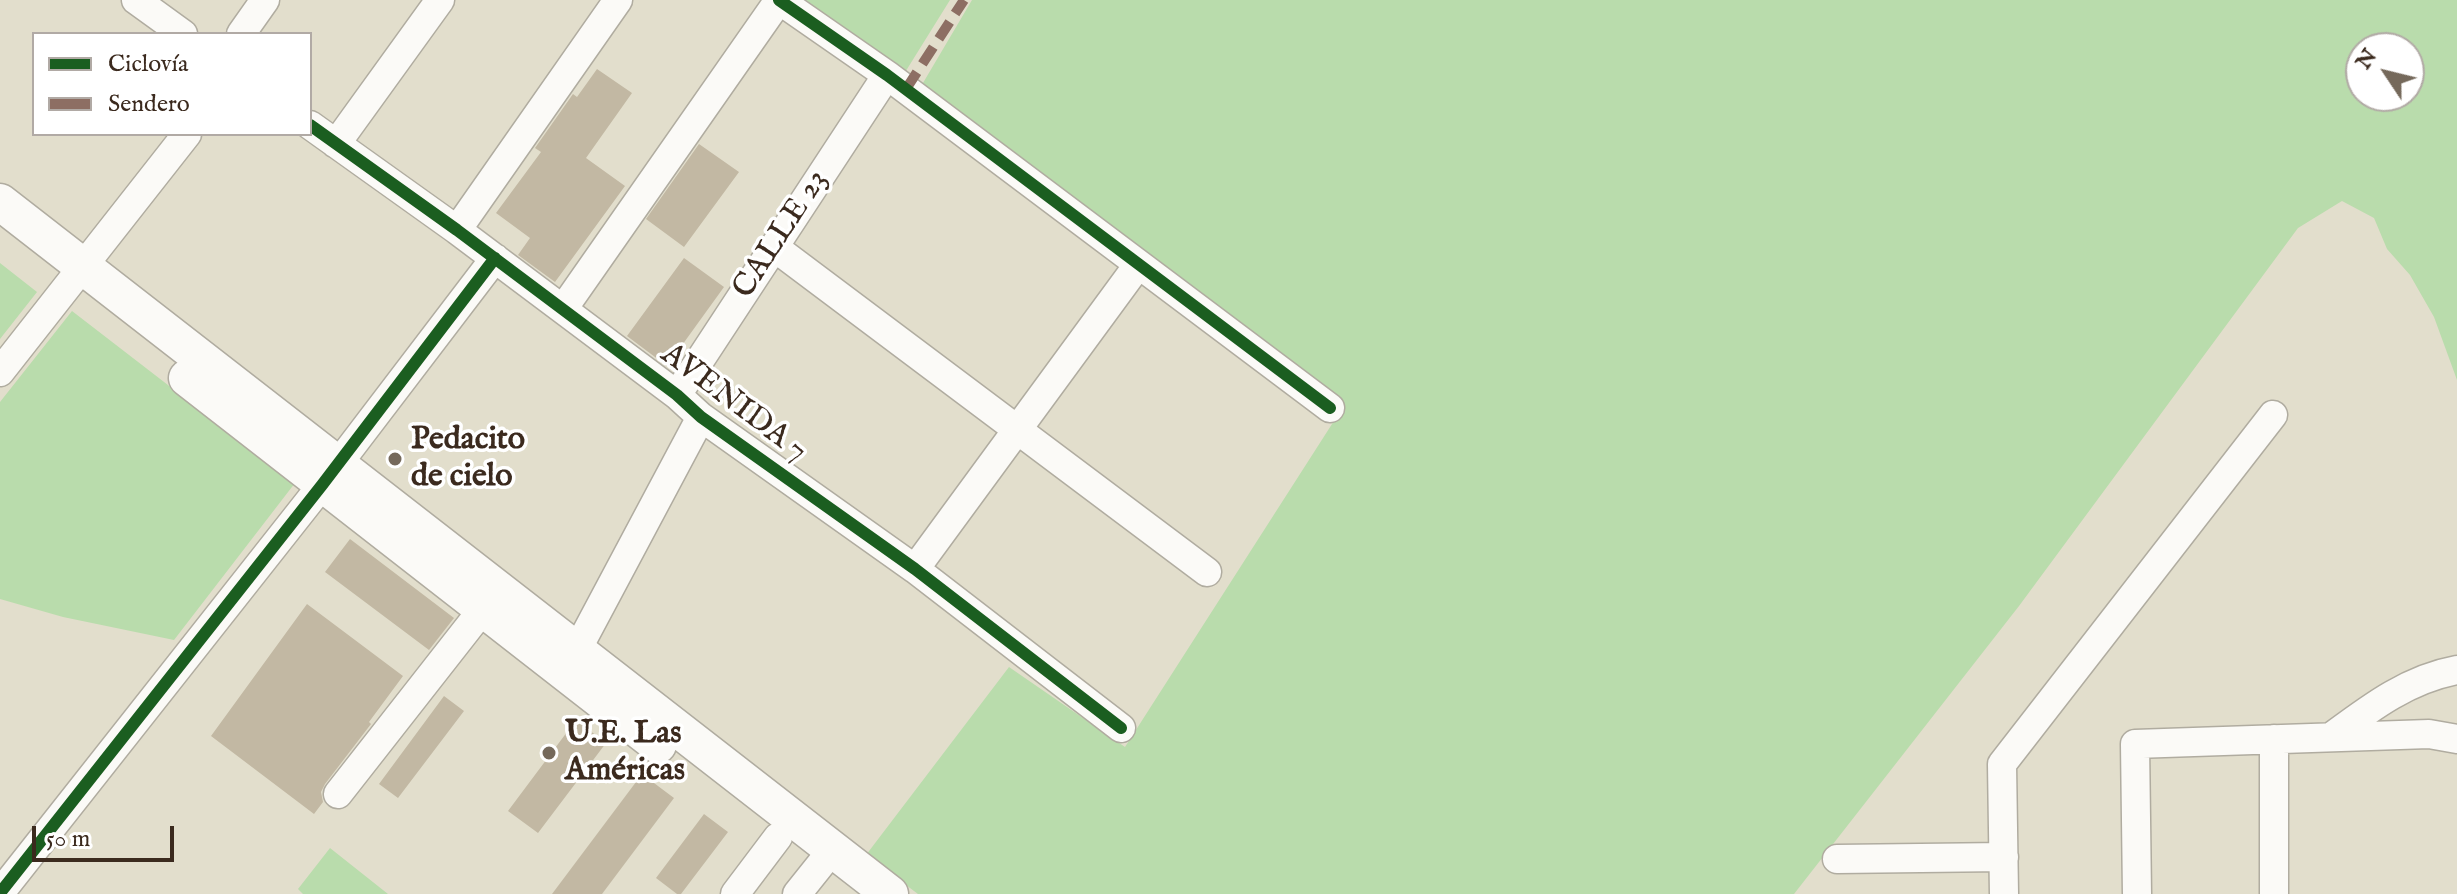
<!DOCTYPE html>
<html>
<head>
<meta charset="utf-8">
<style>
  body { margin:0 }
  #map { position:relative; width:2457px; height:894px; overflow:hidden; background:#e2decc; font-family:"IM FELL English",serif }
  canvas { display:block }
  .legend { position:absolute; left:32px; top:32px; width:280px; height:104px; box-sizing:border-box; background:#fff; border:2px solid #b1aaa5; margin:0; padding:10px 14px; list-style:none; font-size:24px; color:#3b2a1e }
  .legend li { display:flex; align-items:center; gap:16px; height:40px }
  .legend b { width:40px; border:2px solid #b1aaa5 }
  .north { position:absolute; left:2345px; top:32px; width:80px; height:80px; box-sizing:border-box; background:#fff; border:2px solid #b1aaa5; border-radius:50%; rotate:305deg; font-size:22px; font-weight:700; line-height:32px; text-align:center; color:#3b2a1e }
  .north::after { content:''; display:block; margin:auto; width:28px; height:36px; background:#75695b; clip-path:polygon(50% 0,100% 100%,50% 72%,0 100%) }
  .scale { position:absolute; left:32px; top:826px; width:142px; height:36px; box-sizing:border-box; border:4px solid #3b2a1e; border-top:0; padding-left:10px; font-size:24px; line-height:28px; white-space:nowrap; color:#3b2a1e; -webkit-text-stroke:6px #fff; paint-order:stroke }
</style>
</head>
<body>
<div id="map">
<canvas width="2457" height="894"></canvas>
<ul class="legend">
<li><b style="height:10px;background:#1b5e20"></b>Ciclovía</li>
<li><b style="height:10px;background:#8d6e63"></b>Sendero</li>
</ul>
<div class="north">N</div>
<div class="scale">50 m</div>
</div>
<script>
const g = document.querySelector('canvas').getContext('2d');
g.lineJoin = 'round';
function fill(path, color) { g.fillStyle = color; g.fill(path, 'evenodd'); }
function trace(path, color, width, dash) { g.strokeStyle = color; g.lineWidth = width; g.lineCap = dash ? 'butt' : 'round'; g.setLineDash(dash || []); g.stroke(path); }
function drawText(font, color, halo, rows, align = 'center') {
  g.font = font + ' "IM FELL English",serif'; g.lineWidth = 7; g.setLineDash([]); g.textBaseline = 'middle'; g.strokeStyle = halo; g.fillStyle = color; for (const [text, x, y, turn = 0] of rows) {
    g.save(); g.translate(x, y); g.rotate((+turn || 0) * Math.PI / 180); g.textAlign = isNaN(turn) ? turn : align; if (halo) g.strokeText(text, 0, 0); g.fillText(text, 0, 0); g.restore();
  }
}
fill(new Path2D(`
  M801,0H950L904,74Z
  M972,0H2457V380L2434,317L2410,275L2387,249L2374,218L2342,201L2298,228L2019,606L1794,894H918L866,855L1009,667L1125,747L1341,410L920,88ZM2361,48H2409V96H2361Z
  M0,263L37,292L0,339Z
  M72,311L295,483L174,640L63,617L0,599V402Z
  M330,848L388,894H303L298,889Z`), '#b9dcac');
fill(new Path2D(`
  M597,69L632,93L586,158L625,186L555,282L518,255L530,238L496,213L541,152L535,148L573,94L577,97Z
  M699,144L739,172L684,247L646,219Z
  M684,258L724,287L667,366L627,336Z
  M350,539L454,618L429,650L325,572Z
  M307,604L403,676L369,722L371,724L325,784L321,792L323,802L314,814L211,736Z
  M444,696L464,711L398,798L379,784Z
  M576,720L606,743L538,833L508,811Z
  M642,774L674,798L602,894H552Z
  M704,814L728,832L681,894H677L656,878Z`), '#c2b8a3');
const minor = new Path2D(`
  M136,0L183,34
  M779,0L887,75L1330,408
  M241,34L265,0
  M310,125L457,230L677,395L701,417L915,569L1121,728
  M336,144L440,0
  M457,230L618,0
  M774,247L1207,572
  M563,309L779,0
  M0,372L187,134
  M677,395L887,75
  M915,569L1138,265
  M577,650L701,417
  M2331,737C2370,708 2408,679 2457,670
  M338,794L483,609
  M1837,859L2004,857
  M0,893L322,485L495,258
  M735,894L778,837
  M797,894L833,849
  M2004,894L2002,764L2273,415
  M2137,894L2135,744L2429,734L2457,739
  M2274,894V739`);
const major = new Path2D(`
  M0,202L890,894
  M187,378L658,745`);
trace(minor, '#b0aca0', 31);
trace(major, '#b0aca0', 39);
trace(minor, '#fbfaf7', 28);
trace(major, '#fbfaf7', 36);
trace(new Path2D(`
  M906,89L964,0`), '#8d6e63', 10, [20, 10]);
trace(new Path2D(`
  M779,0L887,75L1330,408
  M310,125L457,230L677,395L701,417L915,569L1121,728
  M0,893L322,485L495,258`), '#1b5e20', 12);
for (const [x, y, r, color] of [
  [395,459,8,"#75695b"],
  [549,753,8,"#75695b"]
]) { const dot = new Path2D(); dot.arc(x, y, r, 0, 2 * Math.PI); g.fillStyle = color; g.fill(dot); trace(dot, '#fff', 3); }
drawText('32px', '#3b2a1e', '#fff', [
  ["CALLE 23",782,235,-57],
  ["AVENIDA 7",733,404,37]
]);
drawText('bold 32px', '#3b2a1e', '#fff', [
  ["Pedacito",411,441],
  ["de cielo",411,478],
  ["U.E. Las",565,735],
  ["Américas",565,772]
], 'left');
</script>
</body>
</html>
